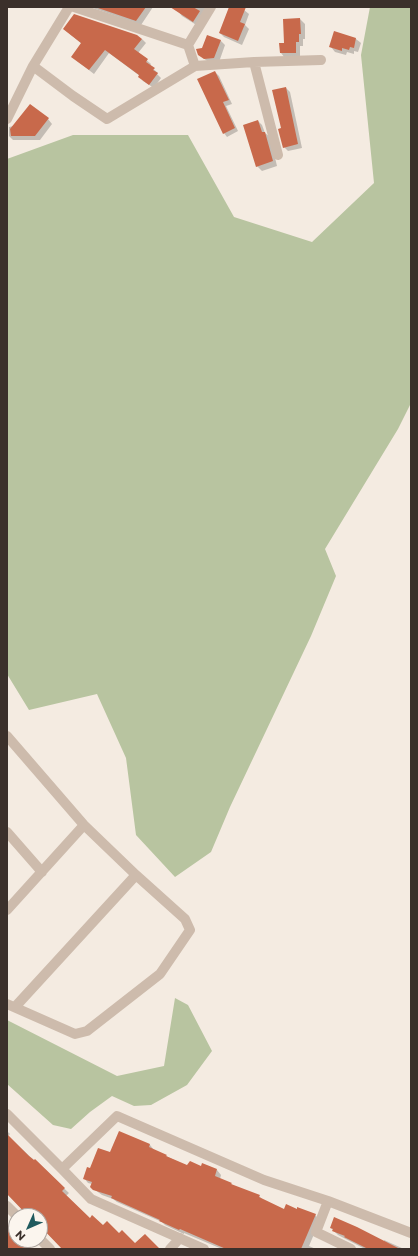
<!DOCTYPE html>
<html>
<head>
<meta charset="utf-8">
<style>
  body { margin:0 }
  #map { position:relative; width:418px; height:1256px; overflow:hidden; background:#f4ebe1; font-family:Montserrat,sans-serif }
  canvas { display:block }
  .frame { position:absolute; inset:0; border:8px solid #3b302b; pointer-events:none }
  .north { position:absolute; left:8px; top:1208px; width:40px; height:40px; box-sizing:border-box; background:#fbf5ee; border:1px solid #aea6a0; border-radius:50%; rotate:225deg; font-size:11px; font-weight:700; line-height:16px; text-align:center; color:#3b302b }
  .north::after { content:''; display:block; margin:auto; width:14px; height:18px; background:#1f5a5e; clip-path:polygon(50% 0,100% 100%,50% 72%,0 100%) }
</style>
</head>
<body>
<div id="map">
<canvas width="418" height="1256"></canvas>
<div class="frame"></div>
<div class="north">N</div>
</div>
<script>
const g = document.querySelector('canvas').getContext('2d');
g.lineJoin = 'round';
function fill(path, color) { g.fillStyle = color; g.fill(path, 'evenodd'); }
function trace(path, color, width, dash) { g.strokeStyle = color; g.lineWidth = width; g.lineCap = dash ? 'butt' : 'round'; g.setLineDash(dash || []); g.stroke(path); }
fill(new Path2D(`
  M370,7H411V403L398,429L325,549L336,576L311,636L230,807L211,852L175,877L136,835L126,758L97,694L29,710L7,674V159L73,135H188L234,217L312,242L374,183L361,55Z
  M175,998L188,1005L212,1051L187,1085L151,1105L134,1106L112,1096L90,1112L71,1129L53,1125L7,1084V1020L117,1076L164,1066Z`), '#b8c4a0');
fill(new Path2D(`
  M90,7H153L141,25Z
  M179,7H209L198,26L182,16L178,11Z
  M230,7H238L244,10L249,14L245,25L249,29L242,45L224,37L220,33Z
  M300,19L305,24V39H303V46H300V57L285,58L281,53L280,44H285Z
  M64,29L142,39L146,43L138,53L151,64L150,66L158,73L157,74L161,78L154,88L143,81L140,76L109,53L94,74L77,61L82,44Z
  M334,33L356,39L361,43L358,52L354,51V54L347,52L346,55L335,52L331,47Z
  M220,40L225,45L219,62L210,63L199,55L203,49Z
  M215,72L219,76L232,104L226,106L238,131L227,137L224,133Z
  M286,88L290,92L302,148L288,151L284,147L282,129Z
  M48,119L52,124L40,140H13L9,136V127Z
  M258,121L262,125L265,133L270,137L277,166L262,171L257,166Z
  M7,1131L10,1134L8,1136L69,1193L66,1196L90,1219L135,1245L159,1249H63L40,1226V1216H30L7,1194Z
  M119,1133L150,1145L154,1150L188,1167H201L217,1170L221,1175L220,1179L231,1184L234,1186L259,1196L263,1200L285,1210H297L315,1215L320,1220L309,1246L316,1249H222L184,1233V1234L165,1225L162,1222L117,1202L113,1199L102,1195L91,1187L92,1184L88,1183L84,1178L90,1169L111,1154Z
  M331,1228L384,1242V1240L404,1249H365L338,1235Z`), '#0003');
fill(new Path2D(`
  M95,7H146L136,21Z
  M170,7H193L200,11L193,22Z
  M229,7H246L240,22L245,24L238,41L219,33Z
  M74,14L137,35L142,39L134,49L148,59L146,62L155,68L153,70L158,73L149,85L138,77L139,75L105,50L89,70L71,57L81,43L63,29Z
  M300,18L301,34H299V42H296V53H280L279,43H284L283,19Z
  M334,31L356,38L354,48L350,47L349,50L342,48V51L329,47Z
  M207,35L221,40L214,58L204,59L198,55L196,49L202,48Z
  M215,71L229,100L223,102L235,128L223,134L197,79Z
  M286,87L298,144L283,148L278,129L281,128L272,90Z
  M30,104L49,118L35,136H11L10,129Z
  M258,120L262,132H265L273,161L256,167L243,125Z
  M119,1131L150,1144L149,1147L167,1155L166,1156L187,1165L190,1161L201,1166L202,1163L217,1169L215,1176L232,1183L231,1184L260,1195L259,1197L284,1209L286,1204L297,1209V1207L316,1214L301,1249H226L180,1229L179,1230L159,1221L160,1220L111,1198L112,1196L93,1190L90,1187L92,1182L83,1179L87,1167L90,1168L98,1148L110,1152Z
  M7,1134L29,1156L34,1160L35,1159L65,1188L62,1191L90,1218L92,1215L103,1225L107,1221L119,1233L122,1230L135,1243L145,1234L160,1249H62L40,1226V1216H28L7,1194Z
  M334,1217L357,1227L400,1249H368L344,1237L345,1236L332,1231L333,1229L330,1228Z
  M7,1224L16,1233V1240H23L32,1249H7Z`), '#c8694b');
trace(new Path2D(`
  M74,7L188,45
  M254,62L278,155
  M33,66L73,96L107,119L195,66L254,62L321,60
  M195,66L188,45L211,7
  M7,119L33,66L69,7
  M7,736L84,825L136,875L185,919L190,930L160,974L87,1031L75,1034L7,1004
  M7,832L42,872
  M7,910L84,825
  M15,1007L136,875
  M7,1114L62,1169L91,1199L204,1249
  M62,1169L117,1116L264,1180L328,1201L411,1233
  M328,1201L316,1232L351,1249
  M7,1206L17,1216
  M40,1239L50,1249
  M170,1249L180,1238`), '#cdbbac', 10);
</script>
</body>
</html>
